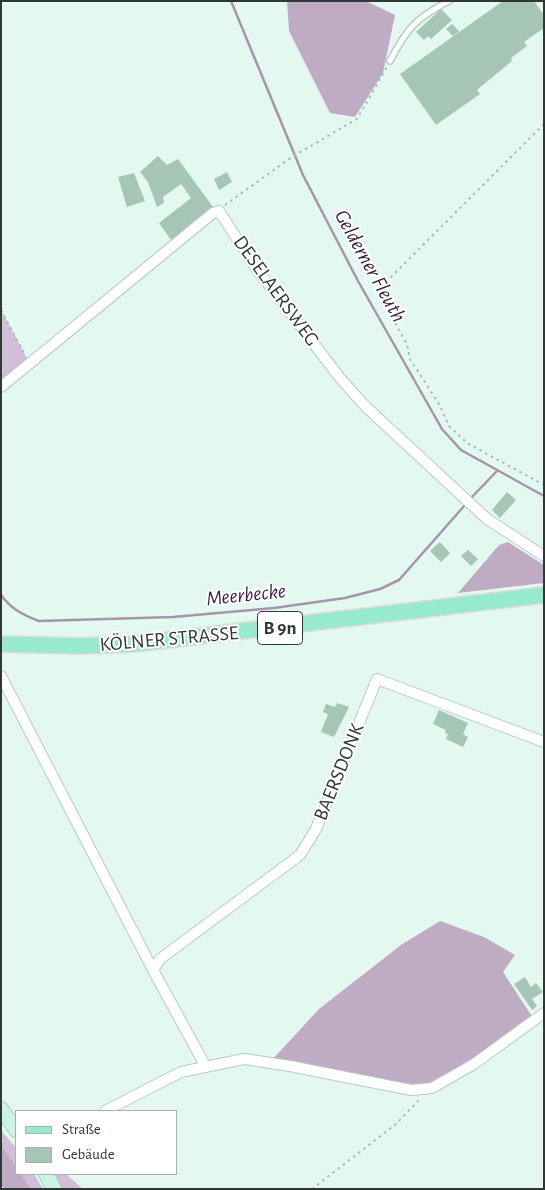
<!DOCTYPE html>
<html>
<head>
<meta charset="utf-8">
<style>
  body { margin:0 }
  #map { position:relative; width:545px; height:1190px; overflow:hidden; background:#e3f9ef; font-family:"Alegreya Sans",sans-serif }
  canvas { display:block }
  .frame { position:absolute; inset:0; border:2px solid #2f3834; pointer-events:none }
  .legend { position:absolute; left:15px; top:1110px; width:162px; height:65px; box-sizing:border-box; background:#fff; border:1px solid #acafae; margin:0; padding:6px 9px; list-style:none; font-size:15px; color:#2f3834 }
  .legend li { display:flex; align-items:center; gap:10px; height:25px }
  .legend b { width:25px; border:1px solid #acafae }
</style>
</head>
<body>
<div id="map">
<canvas width="545" height="1190"></canvas>
<div class="frame"></div>
<ul class="legend">
<li><b style="height:6px;background:#97eacd"></b>Straße</li>
<li><b style="height:14px;background:#a5c6b7"></b>Gebäude</li>
</ul>
</div>
<script>
const g = document.querySelector('canvas').getContext('2d');
g.lineJoin = 'round';
function fill(path, color) { g.fillStyle = color; g.fill(path, 'evenodd'); }
function trace(path, color, width, dash) { g.strokeStyle = color; g.lineWidth = width; g.lineCap = dash ? 'butt' : 'round'; g.setLineDash(dash || []); g.stroke(path); }
function drawText(font, color, halo, rows, align = 'center') {
  g.font = font + ' "Alegreya Sans",sans-serif'; g.lineWidth = 4; g.setLineDash([]); g.textBaseline = 'middle'; g.strokeStyle = halo; g.fillStyle = color; for (const [text, x, y, turn = 0] of rows) {
    g.save(); g.translate(x, y); g.rotate((+turn || 0) * Math.PI / 180); g.textAlign = isNaN(turn) ? turn : align; if (halo) g.strokeText(text, 0, 0); g.fillText(text, 0, 0); g.restore();
  }
}
fill(new Path2D(`
  M1,310L30,364L1,385Z
  M1,1130L16,1148V1167L1,1144Z
  M21,1174H34L43,1189H31Z
  M53,1174H66L83,1189H61Z`), '#d2bed6');
fill(new Path2D(`
  M287,1H366L395,15L383,73L355,117L330,113L289,31Z
  M508,542L544,565V583L458,593L499,545Z
  M440,921L484,937L515,955L503,972L535,1021L452,1076L412,1089L271,1061L319,1009L401,945Z
  M1,1144L16,1167V1174H21L31,1189H6L1,1186Z`), '#c0abc4');
trace(new Path2D(`
  M231,1L303,175L358,281L442,429L461,450L544,496
  M471,498L497,471
  M1,595C11,609 23,615 39,621L173,617L274,608L345,598L380,589L399,580L465,505`), '#a893ac', 2.5);
fill(new Path2D(`
  M503,1H534L544,15V28L524,42L527,46L511,58L512,61L477,90L480,94L436,125L400,74Z
  M441,9L452,20L431,39L428,36L424,40L416,32Z
  M452,24L459,31L453,36L446,29Z
  M158,156L167,165L178,159L213,207L171,240L159,223L191,198L181,184L163,197L164,203L157,207L148,182L140,172Z
  M227,172L232,182L219,190L214,179Z
  M134,173L145,201L127,207L118,177Z
  M507,492L516,500L500,518L492,510Z
  M440,542L450,553L441,562L430,551Z
  M468,550L478,559L471,566L461,556Z
  M337,703L349,707L334,737L321,732L328,714L323,712L326,704L335,707Z
  M439,710L468,723L463,734L468,737L463,747L446,739L448,734L445,733L446,730L433,724Z
  M525,977L531,987L536,983L543,992L532,999L537,1006L532,1010L514,984Z`), '#a5c6b7');
const service = new Path2D(`
  M390,61C407,28 416,18 449,1`);
const minor = new Path2D(`
  M1,387L213,213L219,211L256,268L340,378L365,406L487,519L544,556
  M1,676L153,970
  M206,1067L153,970L160,959L300,855L316,829L377,679L544,742
  M105,1111L181,1072L244,1059L290,1066L411,1090L432,1088L474,1064L544,1013`);
const secondary = new Path2D(`
  M1,1109L16,1130
  M46,1174L54,1189`);
const primary = new Path2D(`
  M1,644L80,646L133,644L544,595`);
trace(service, '#b5cbc0', 8);
trace(minor, '#b5cbc0', 12);
trace(secondary, '#b5cbc0', 16);
trace(primary, '#dadbda', 18);
trace(new Path2D(`
  M544,124L377,291L407,344L410,359L439,404L449,426L467,443L544,485
  M225,205L292,157L357,119L387,67
  M1,310L25,355
  M312,1189L396,1124L421,1098`), '#a9bab2', 2, [2.5, 4]);
trace(service, '#fff', 5);
trace(minor, '#fff', 10);
trace(secondary, '#cbf4e6', 14);
trace(primary, '#97eacd', 15);
for (const [x, y, w] of [
  [280,628,45]
]) { const box = new Path2D(); box.roundRect(x - w / 2, y - 16.5, w, 33, 4); g.fillStyle = '#fff'; g.fill(box); trace(box, '#2f3834', 1); }
drawText('bold 19px', '#2f3834', null, [
  ["B 9n",280,628]
]);
drawText('20px', '#2f3834', '#fff', [
  ["DESELAERSWEG",276,291,54],
  ["KÖLNER STRASSE",169,639,-5],
  ["BAERSDONK",339,772,-68]
]);
drawText('italic 21px', '#391c3f', '#fff', [
  ["Gelderner Fleuth",370,266,61],
  ["Meerbecke",246,595,-6]
]);
</script>
</body>
</html>
